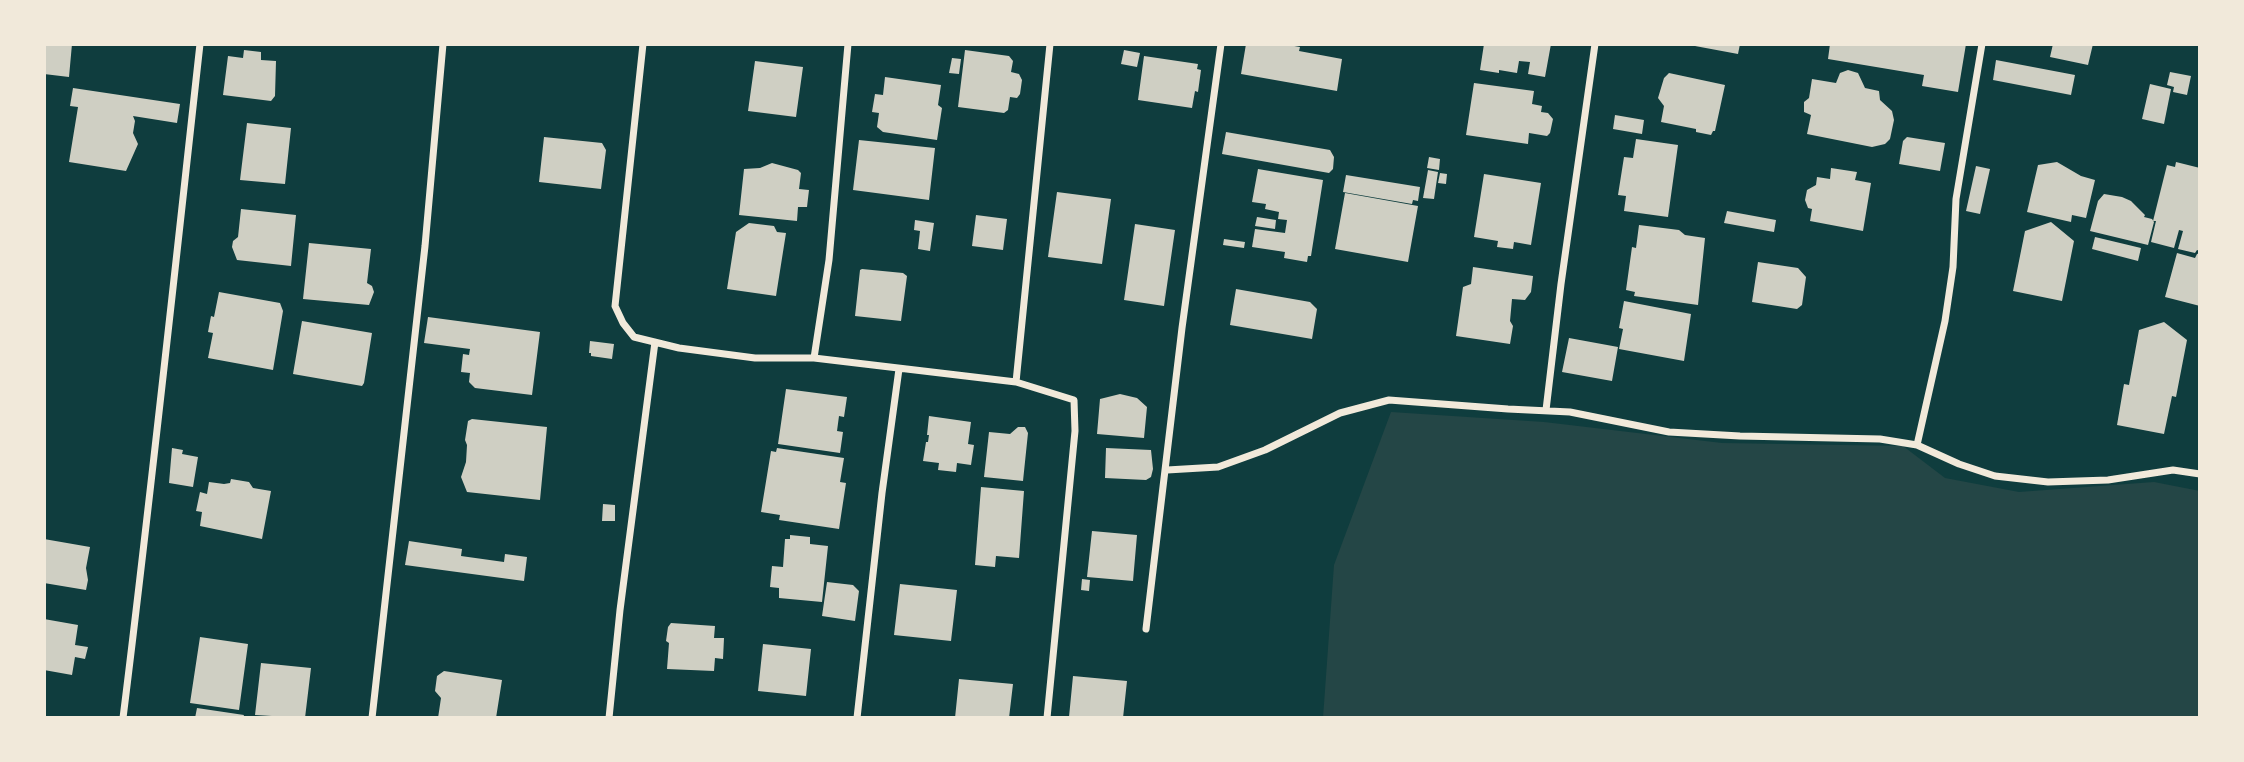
<!DOCTYPE html>
<html>
<head>
<meta charset="utf-8">
<style>
  body { margin:0 }
  #map { position:relative; width:2244px; height:762px; overflow:hidden; background:#0f3d3e; font-family:"PT Sans",sans-serif }
  canvas { display:block }
  .frame { position:absolute; inset:0; border:46px solid #f1e9da; pointer-events:none }
</style>
</head>
<body>
<div id="map">
<canvas width="2244" height="762"></canvas>
<div class="frame"></div>
</div>
<script>
const g = document.querySelector('canvas').getContext('2d');
g.lineJoin = 'round';
function fill(path, color) { g.fillStyle = color; g.fill(path, 'evenodd'); }
function trace(path, color, width, dash) { g.strokeStyle = color; g.lineWidth = width; g.lineCap = dash ? 'butt' : 'round'; g.setLineDash(dash || []); g.stroke(path); }
fill(new Path2D(`
  M1391,412L1544,422L1722,443L1903,446L1945,478L2019,492L2154,482L2200,491V718H1323L1334,565Z`), '#244646');
fill(new Path2D(`
  M44,44H72L69,77L44,74Z
  M1246,44H1283L1300,47L1299,51L1342,59L1337,91L1241,74Z
  M1484,44H1551L1545,77L1528,74L1530,62L1519,61L1517,73L1499,70V73L1480,70Z
  M1693,44H1740L1738,54L1695,46Z
  M1830,44H1966L1958,92L1922,86L1924,75L1828,59Z
  M2053,44H2093L2088,65L2050,57Z
  M244,50L261,52V60L276,61L275,96L271,101L223,95L228,56L243,58Z
  M965,50L1009,56L1013,61L1011,72L1019,74L1022,80L1020,94L1017,98L1010,97L1008,110L1004,113L958,107Z
  M1124,50L1140,53L1137,67L1121,64Z
  M1144,56L1198,64L1197,69L1201,70L1198,92L1195,91L1192,108L1138,100Z
  M952,58L961,59L959,74L949,73Z
  M1996,60L2075,75L2071,95L1993,80Z
  M755,61L803,67L796,117L748,111Z
  M1848,70L1858,73L1865,88L1879,91L1880,100L1892,111L1894,120L1890,139L1885,144L1872,147L1807,134L1811,115L1804,112V102L1809,98L1812,79L1836,83L1840,73Z
  M2170,72L2191,76L2187,95L2173,92L2174,87L2167,85Z
  M1669,73L1725,85L1715,131H1713L1711,135L1696,132V129L1661,122L1664,106L1658,98L1664,78Z
  M885,77L941,85L938,105L942,108L937,140L883,132L877,127L879,113L872,112L875,94L883,95Z
  M1474,83L1534,91L1532,104L1542,106L1541,112L1548,113L1553,119L1550,133L1547,136L1529,133L1528,144L1466,135Z
  M2150,84L2171,89L2164,124L2142,119Z
  M73,88L180,104L177,123L133,116L135,121L133,133L138,144L126,171L69,162L78,107L70,106Z
  M1615,115L1644,120L1642,134L1613,129Z
  M247,123L291,128L285,184L240,180Z
  M1226,132L1330,150L1334,157L1333,169L1329,173L1222,154Z
  M544,137L602,143L606,150L601,189L539,182Z
  M1907,137L1945,143L1940,171L1899,164L1903,141Z
  M1636,139L1678,145L1668,217L1624,211L1626,196L1618,195L1624,157L1633,158Z
  M859,140L935,148L929,200L853,190Z
  M1429,157L1440,159L1439,170L1427,168Z
  M2057,162L2081,176L2095,180L2086,218L2072,215L2071,222L2027,212L2038,165Z
  M2176,162L2200,168V251L2197,250L2195,253L2178,249L2183,231L2179,230L2174,248L2151,242L2156,221H2153L2167,165L2175,167Z
  M772,163L798,170L801,173L799,189L809,190L807,207H798L797,221L739,215L744,169L760,168Z
  M1976,166L1990,169L1980,214L1966,211Z
  M1831,168L1857,172L1855,180L1871,183L1863,231L1810,221L1812,209L1808,208L1805,200L1807,190L1816,185L1817,177L1830,179Z
  M1258,169L1323,180L1311,256H1308L1307,262L1284,258L1285,252L1252,247L1255,229L1285,233L1287,220L1278,219L1279,212L1265,209L1266,204L1252,202Z
  M1428,170L1438,172L1434,199L1423,198Z
  M1440,173L1447,174L1446,184L1438,183Z
  M1484,174L1541,183L1531,245L1514,242L1513,249L1497,247L1498,241L1474,237Z
  M1346,175L1420,187L1418,201L1413,200L1412,204L1343,192Z
  M1057,192L1111,199L1102,264L1048,257Z
  M1345,193L1418,206L1408,262L1335,249Z
  M2104,194L2122,197L2131,201L2145,215L2144,217L2152,219L2154,222L2148,245L2090,231L2098,201Z
  M241,209L296,215L291,266L237,260L232,247L233,241L238,237Z
  M1727,211L1776,220L1774,232L1724,223Z
  M976,215L1007,219L1003,250L972,246Z
  M1257,217L1276,220L1275,229L1255,226Z
  M915,220L934,223L930,251L918,249L920,231L914,230Z
  M2051,222L2074,241L2062,301L2013,291L2025,231Z
  M749,223L774,226L777,232L786,233L776,296L727,289L736,232Z
  M1135,224L1175,230L1164,306L1124,300Z
  M1639,225L1679,230L1685,235L1705,238L1698,305L1634,296L1635,292L1626,290L1632,247L1636,248Z
  M2095,237L2141,248L2138,261L2092,249Z
  M1224,239L1245,242L1244,248L1223,245Z
  M309,243L371,249L367,283L372,286L374,292L369,305L303,299Z
  M2177,253L2195,258L2197,254L2200,253V306L2165,297Z
  M1758,262L1798,268L1806,277L1802,305L1797,309L1752,302Z
  M1473,267L1533,276L1531,292L1525,300L1512,299L1510,321L1513,326L1510,344L1456,336L1463,287L1471,284Z
  M862,269L903,273L907,276L901,321L855,316L860,270Z
  M1236,289L1310,302L1317,309L1312,339L1230,325Z
  M219,292L280,303L283,311L273,370L208,358L213,333L208,332L211,316L214,317Z
  M1624,301L1691,314L1684,361L1619,349L1623,329L1619,328Z
  M428,317L540,332L532,395L475,388L469,382L470,373L461,372L463,354L469,355L470,349L424,343Z
  M302,321L372,333L364,383L362,386L293,374Z
  M2164,322L2187,340L2176,397L2172,396L2164,434L2117,425L2124,384L2129,385L2139,330Z
  M1569,338L1618,347L1612,381L1562,372Z
  M590,341L614,344L612,359L591,356V353H589Z
  M786,389L847,397L844,417L839,416L837,431L843,432L840,453L778,444Z
  M1120,394L1137,398L1147,407L1144,438L1097,434L1100,399Z
  M929,416L971,422L968,444L974,445L971,465L957,463L956,472L938,470L939,463L923,461L926,442H928L929,435H927Z
  M472,419L547,427L540,500L467,492L461,477L466,462L467,445L465,440L468,421Z
  M1018,427H1025L1028,433L1023,481L984,477L989,432L1010,434Z
  M172,448L183,450L182,454L198,457L193,487L169,483Z
  M777,448L844,458L840,482L846,483L839,529L779,520L780,515L761,512L771,451L776,452Z
  M1106,448L1151,450L1153,469L1151,477L1146,480L1105,478Z
  M231,479L249,482L253,488L271,491L262,539L200,526L202,512L196,511L200,492L207,494L209,482L224,484L230,483Z
  M981,487L1024,491L1019,558L996,556L995,567L975,565Z
  M603,504L615,505V521H602Z
  M1092,531L1137,535L1133,581L1087,577Z
  M790,535L810,537V544L828,546L822,602L779,598V588L770,587L772,566L783,567L785,539H790Z
  M44,539L90,547L86,568L88,580L86,590L44,583Z
  M409,541L462,549L461,556L504,562L505,554L527,557L524,581L405,565Z
  M1082,579L1090,580L1089,591L1081,590Z
  M827,582L853,585L859,591L855,621L822,616Z
  M900,584L957,590L951,641L894,635Z
  M44,619L78,625L75,645L88,647L85,659L75,657L72,675L44,670Z
  M671,623L715,626L714,638H724L723,659L715,658L714,671L667,669L669,643L666,641L668,627Z
  M200,637L248,644L239,710L190,703Z
  M763,644L811,649L806,696L758,691Z
  M261,663L311,668L305,718L255,715Z
  M444,671L502,680L496,718H438L441,698L435,691L437,676Z
  M1073,676L1127,681L1123,718L1069,717Z
  M959,679L1013,684L1009,718H955Z
  M197,708L244,715L243,718H195Z`), '#cfcfc3');
trace(new Path2D(`
  M643,44L615,306L623,323L634,337L679,348L755,358H814L1016,382L1074,400L1075,431L1047,718
  M814,358L829,260L848,44
  M1016,382L1050,44
  M1546,410L1561,284L1595,44
  M1917,445L1945,321L1953,267L1956,199L1982,44
  M1167,470L1218,467L1265,450L1340,413L1389,400L1508,409L1570,412L1669,432L1740,436L1880,439L1917,445L1959,464L1995,476L2048,482L2108,480L2173,470L2200,474
  M1146,629L1182,328L1221,44
  M123,718C151,494 175,269 200,44
  M372,718L425,246L443,44
  M609,718L620,610L655,342
  M857,718L882,493L899,369`), '#f1e9da', 7);
</script>
</body>
</html>
